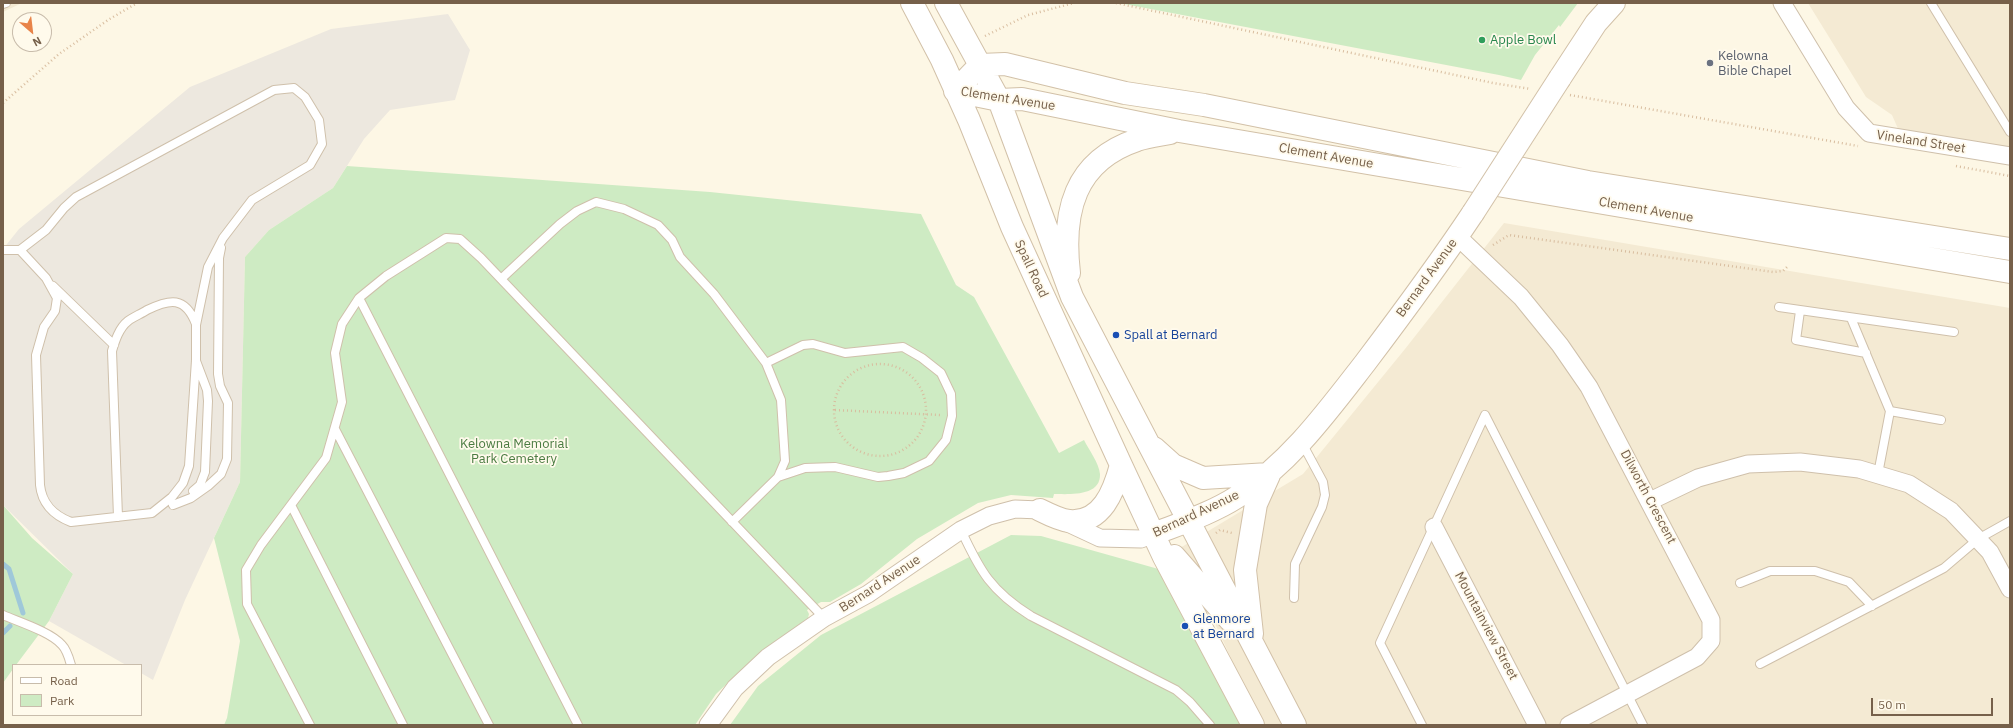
<!DOCTYPE html>
<html>
<head>
<meta charset="utf-8">
<style>
  body { margin:0 }
  #map { position:relative; width:2013px; height:728px; overflow:hidden; background:#fdf7e5; font-family:"IBM Plex Sans",sans-serif }
  canvas { display:block }
  .frame { position:absolute; inset:0; border:4px solid #76604a; pointer-events:none }
  .legend { position:absolute; left:12px; top:664px; width:130px; height:52px; box-sizing:border-box; background:#fffaec; border:1px solid #c8bcab; margin:0; padding:5px 7px; list-style:none; font-size:12px; color:#76604a }
  .legend li { display:flex; align-items:center; gap:8px; height:20px }
  .legend b { width:20px; border:1px solid #c8bcab }
  .north { position:absolute; left:12px; top:12px; width:40px; height:40px; box-sizing:border-box; background:#fffaec; border:1px solid #c8bcab; border-radius:50%; rotate:152deg; font-size:11px; font-weight:700; line-height:16px; text-align:center; color:#76604a }
  .north::after { content:''; display:block; margin:auto; width:14px; height:18px; background:#e88349; clip-path:polygon(50% 0,100% 100%,50% 72%,0 100%) }
  .scale { position:absolute; left:1871px; top:698px; width:122px; height:18px; box-sizing:border-box; border:2px solid #76604a; border-top:0; padding-left:5px; font-size:12px; line-height:14px; white-space:nowrap; color:#76604a; -webkit-text-stroke:3px #fffaec; paint-order:stroke }
</style>
</head>
<body>
<div id="map">
<canvas width="2013" height="728"></canvas>
<div class="frame"></div>
<ul class="legend">
<li><b style="height:5px;background:#fff"></b>Road</li>
<li><b style="height:11px;background:#ceebc3"></b>Park</li>
</ul>
<div class="north">N</div>
<div class="scale">50 m</div>
</div>
<script>
const g = document.querySelector('canvas').getContext('2d');
g.lineJoin = 'round';
function fill(path, color) { g.fillStyle = color; g.fill(path, 'evenodd'); }
function trace(path, color, width, dash) { g.strokeStyle = color; g.lineWidth = width; g.lineCap = dash ? 'butt' : 'round'; g.setLineDash(dash || []); g.stroke(path); }
function drawText(font, color, halo, rows, align = 'center') {
  g.font = font + ' "IBM Plex Sans",sans-serif'; g.lineWidth = 3.5; g.setLineDash([]); g.textBaseline = 'middle'; g.strokeStyle = halo; g.fillStyle = color; for (const [text, x, y, turn = 0] of rows) {
    g.save(); g.translate(x, y); g.rotate((+turn || 0) * Math.PI / 180); g.textAlign = isNaN(turn) ? turn : align; if (halo) g.strokeText(text, 0, 0); g.fillText(text, 0, 0); g.restore();
  }
}
fill(new Path2D(`
  M3,3H22L3,12Z
  M1808,3H2010V156L1903,140L1892,115L1866,97Z
  M1504,223L2010,308V725H1262L1180,548L1303,474L1405,349Z`), '#f4ead3');
fill(new Path2D(`
  M448,14L470,50L455,100L390,110L364,139L333,188L269,230L245,257L240,482L185,600L153,680L141,673V665H126L49,621L73,574L3,505V249L19,229L190,87L331,29Z`), '#ede8df');
fill(new Path2D(`
  M1119,3H1578L1560,27L1559,25L1535,55L1521,80L1499,75Z
  M347,166L710,192L921,214L956,285L974,297L1059,453L1084,440C1089,450 1099,463 1100,474C1101,497 1068,494 1054,494L1053,498L1011,495L978,503L917,539L861,584L830,602H821L807,610L809,614L808,618L756,656L716,694L695,725H224L227,718L240,641L214,538L240,482L245,257L269,230L333,188Z
  M3,505L32,538L73,574L49,621L16,665H13V669L3,683Z
  M1011,535L1041,536L1162,570L1244,725H730L758,686L821,635Z`), '#ceebc3');
trace(new Path2D(`
  M3,564L9,569L23,613
  M3,633L10,626`), '#9fc8d9', 5);
const lane = new Path2D(`
  M1931,3L2010,132
  M3,4L6,3
  M3,250H20L46,278L57,298L55,311L44,327L36,355L40,485C42,504 53,515 71,522L152,513L172,497L183,483L189,466L196,360V325L208,267L223,238L252,200L310,165L322,144L319,120L305,97L294,88L274,90L76,197L64,208L46,230L20,250
  M501,279L560,224L577,211L596,202L624,209L658,225L672,240L680,257L714,294L766,363L781,400L785,461L778,477L732,522
  M53,286L114,345
  M359,298L578,725
  M1779,307L1954,332
  M1800,311L1796,340L1866,353
  M1851,318L1890,411L1878,474
  M766,363L803,345L813,344L845,353L903,347L922,358L941,373L951,394L952,416L946,440L929,461L904,473L888,476L878,477L835,467L805,468L778,477
  M1890,411L1941,420
  M335,429L489,725
  M193,491L200,485L205,472L208,401L207,390L196,361
  M173,505L191,498L208,486L221,474L227,459L228,403L220,386L218,374L219,258L221,248
  M291,505L403,725
  M118,517L112,351C115,341 119,328 128,321C133,317 141,314 147,310C170,299 185,296 196,324
  M961,530C980,571 991,591 1031,616L1176,690L1190,702L1210,725
  M1740,583L1770,571H1815L1849,582L1872,606
  M1294,598L1295,564L1322,507L1325,495L1323,482L1302,443
  M3,615C19,622 51,632 62,645C67,650 69,658 71,665
  M1760,664L1944,568L1978,539L2010,521
  M310,725L247,604L246,570L261,545L326,458L342,402L335,353L342,324L359,298L386,276L446,238L460,239L481,258L824,618
  M1422,725L1380,643L1485,415L1643,725`);
const street = new Path2D(`
  M1782,3L1846,108L1869,133L2010,156
  M1457,236L1521,297L1560,345L1589,387L1711,620V641L1697,657L1569,725
  M1650,501L1698,478L1748,464L1800,462L1859,469L1909,484L1951,511L1990,552L2010,589
  M1434,527L1537,725
  M708,725L735,688L768,657L824,618L868,594L961,530L989,516L1015,509L1040,510L1100,538L1141,539L1154,534`);
const secondary = new Path2D(`
  M912,3L942,60L969,120L1012,227L1121,465L1164,557L1253,725
  M946,3L999,100L1072,297L1295,725
  M1560,78L1596,23L1614,3
  M955,91L980,65L1005,64L1125,93L1204,105L1588,182L2010,249
  M955,91L999,100L1022,99L1179,131L2010,272
  M1069,273C1062,212 1074,161 1137,140C1148,136 1160,135 1170,133
  M1154,448L1173,465L1203,478L1269,474
  M1040,510C1048,514 1060,520 1069,521C1102,524 1114,491 1121,465
  M1154,534C1182,523 1212,513 1237,497C1290,463 1327,412 1365,363C1402,314 1439,264 1473,213
  M1174,556L1230,620
  M1252,634L1245,570L1256,504L1269,475`);
trace(lane, '#cfc0ab', 10);
trace(street, '#cfc0ab', 19);
trace(secondary, '#d2c1a8', 24);
trace(new Path2D(`
  M1116,3L1493,83L1531,89
  M985,36L1028,15L1074,3
  M1570,95L1858,146
  M3,103L59,54L108,20L137,3
  M1956,166L2010,176
  M1493,245L1509,235L1773,272L1783,271L1789,265
  M834 410a46 46 0 1 1 92 0a46 46 0 1 1-92 0Z
  M835,410L940,415
  M1216,533L1220,530L1232,533`), '#d8bd9f', 2.5, [1, 3]);
trace(lane, '#fff', 8);
trace(street, '#fff', 17);
trace(secondary, '#fff', 22);
const secondaryBridge = new Path2D(`
  M1473,213L1560,78`);
trace(secondaryBridge, '#d2c1a8', 24, []);
trace(secondaryBridge, '#fff', 22);
for (const [x, y, r, color] of [
  [1482,40,4,"#2e9e5b"],
  [1710,63,4,"#6b7280"],
  [1116,335,4,"#1a4fb4"],
  [1185,626,4,"#1a4fb4"]
]) { const dot = new Path2D(); dot.arc(x, y, r, 0, 2 * Math.PI); g.fillStyle = color; g.fill(dot); trace(dot, '#fffaec', 1.5); }
drawText('13px', '#27864d', '#fffaec', [
  ["Apple Bowl",1490,40]
], 'left');
drawText('13px', '#5b616d', '#fffaec', [
  ["Kelowna",1718,56],
  ["Bible Chapel",1718,71]
], 'left');
drawText('13px', '#76604a', '#fffaec', [
  ["Clement Avenue",1008,99,9],
  ["Vineland Street",1921,142,9],
  ["Clement Avenue",1326,156,10],
  ["Clement Avenue",1646,210,10],
  ["Spall Road",1031,269,65],
  ["Bernard Avenue",1427,278,-54],
  ["Dilworth Crescent",1648,497,62],
  ["Bernard Avenue",1196,514,-25],
  ["Bernard Avenue",880,584,-33],
  ["Mountainview Street",1486,626,62]
]);
drawText('13px', '#164399', '#fffaec', [
  ["Spall at Bernard",1124,335],
  ["Glenmore",1193,619],
  ["at Bernard",1193,634]
], 'left');
drawText('13px', '#4b7c42', '#fffaec', [
  ["Kelowna Memorial",514,444],
  ["Park Cemetery",514,459]
]);
</script>
</body>
</html>
